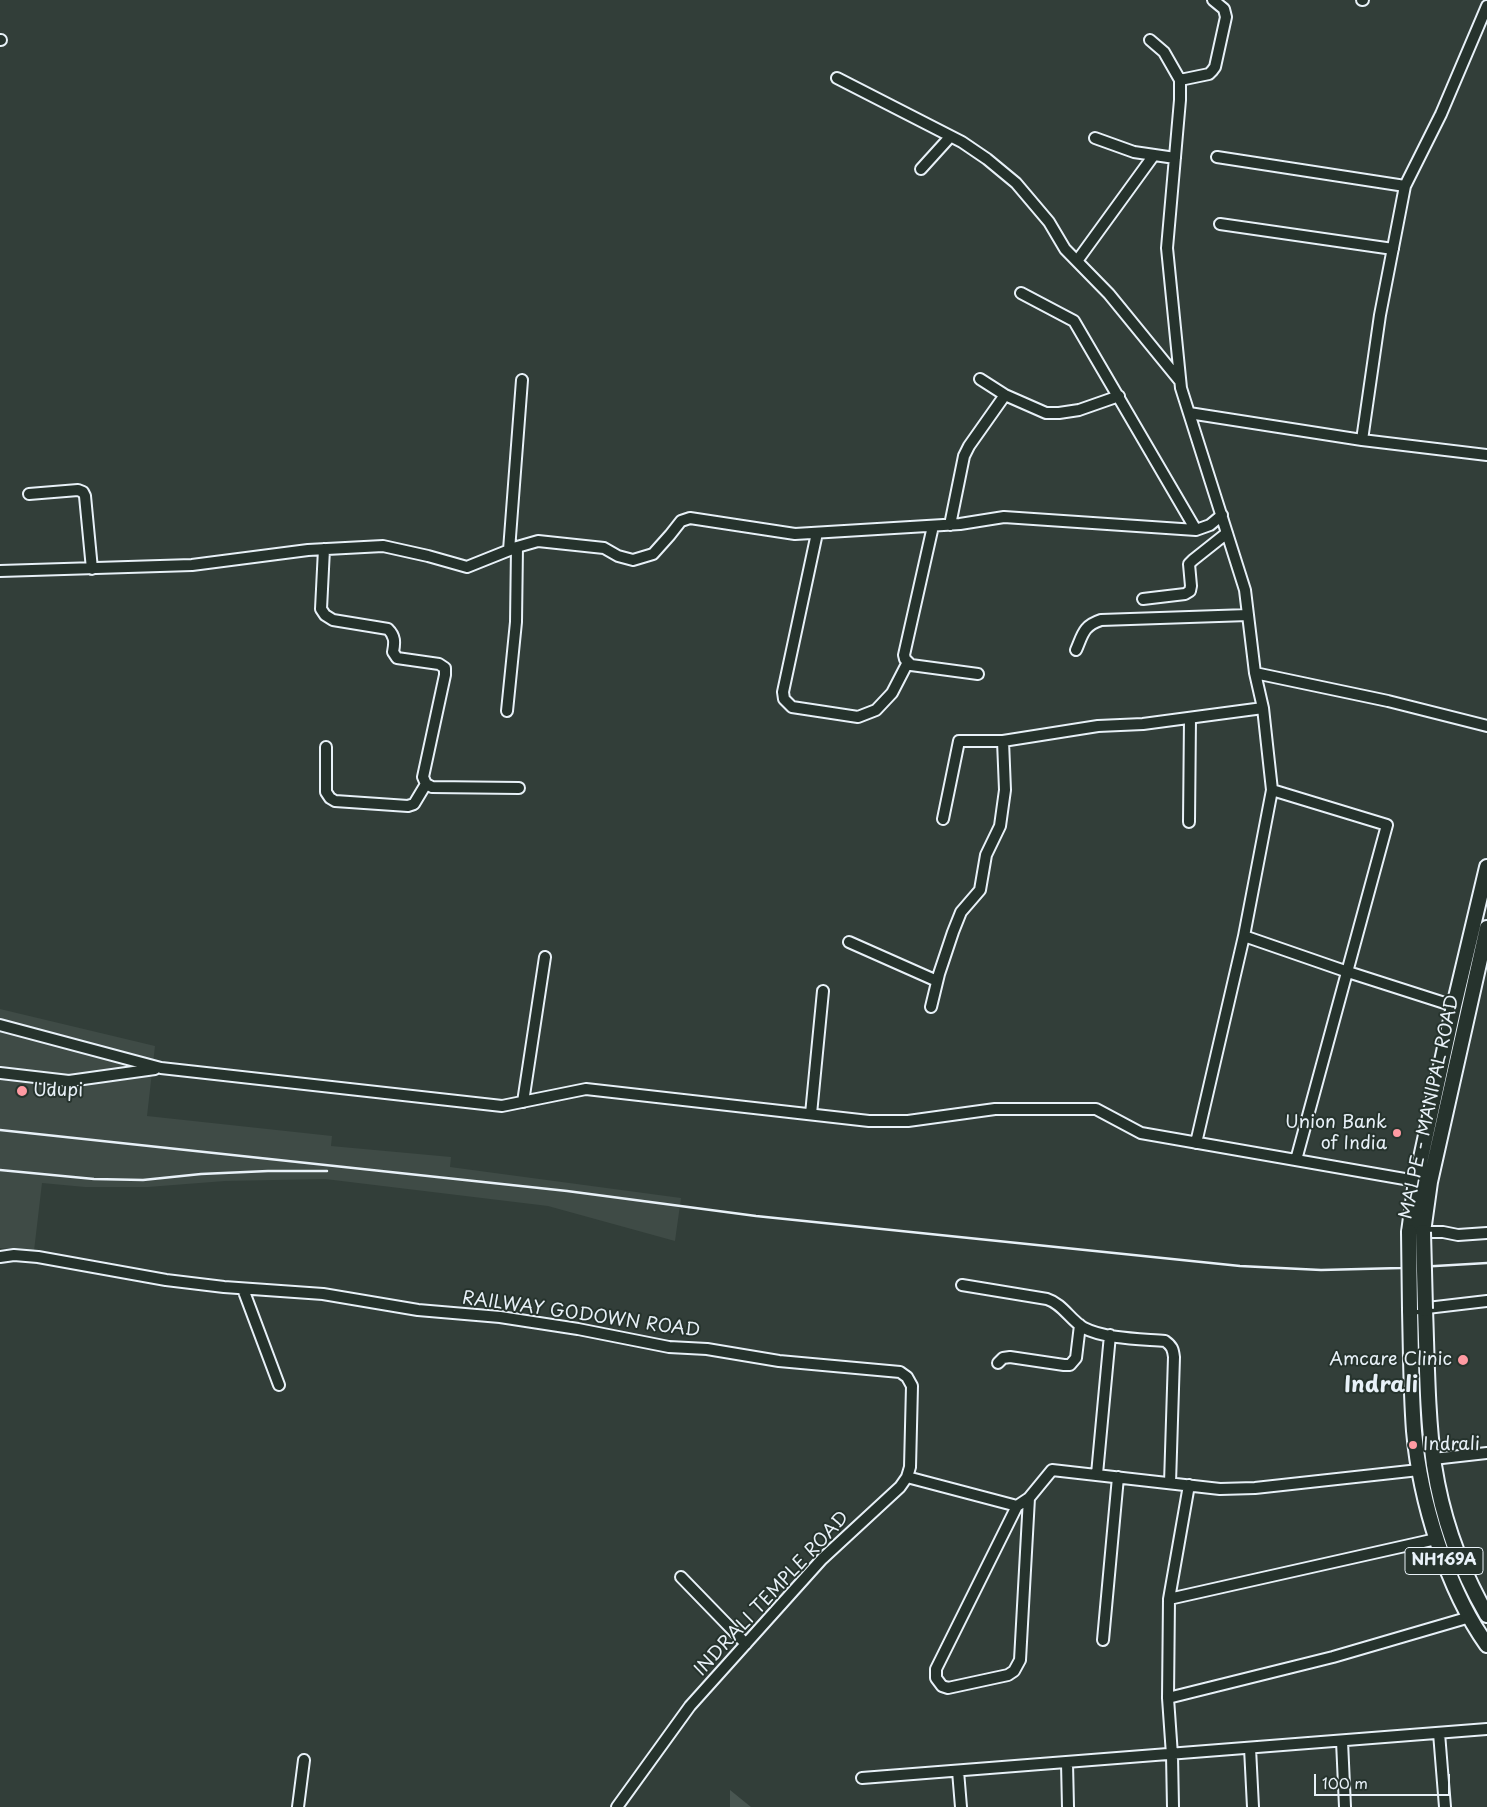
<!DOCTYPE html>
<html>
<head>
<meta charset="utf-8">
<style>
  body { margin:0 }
  #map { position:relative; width:1487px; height:1807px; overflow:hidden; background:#323e39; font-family:"Playpen Sans",sans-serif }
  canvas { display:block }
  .scale { position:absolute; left:1314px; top:1774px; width:136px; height:22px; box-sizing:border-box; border:2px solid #e8f1f8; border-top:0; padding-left:6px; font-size:15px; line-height:18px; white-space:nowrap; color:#e8f1f8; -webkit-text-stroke:4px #26332d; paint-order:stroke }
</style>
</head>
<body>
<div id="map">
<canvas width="1487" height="1807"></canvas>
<div class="scale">100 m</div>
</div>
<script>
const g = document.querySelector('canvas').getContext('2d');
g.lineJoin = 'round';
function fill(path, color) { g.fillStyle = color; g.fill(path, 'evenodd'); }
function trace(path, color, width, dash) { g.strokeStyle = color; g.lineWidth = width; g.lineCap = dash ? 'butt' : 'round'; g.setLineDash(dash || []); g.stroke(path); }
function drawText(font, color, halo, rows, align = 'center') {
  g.font = font + ' "Playpen Sans",sans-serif'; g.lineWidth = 4; g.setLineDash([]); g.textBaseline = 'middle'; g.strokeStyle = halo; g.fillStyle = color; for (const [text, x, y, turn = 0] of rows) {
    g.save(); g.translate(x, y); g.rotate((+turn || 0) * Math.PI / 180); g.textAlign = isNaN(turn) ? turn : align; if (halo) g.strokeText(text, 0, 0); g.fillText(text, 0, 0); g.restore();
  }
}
fill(new Path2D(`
  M0,1009L155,1046L147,1116L332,1136L331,1146L451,1157L450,1167L681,1198L675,1241L548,1206L325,1179L225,1181L148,1187H85L42,1183L34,1251L0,1248Z`), '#3f4b46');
fill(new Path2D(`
  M730,1790L751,1807H730Z`), '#495651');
const minor = new Path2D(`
  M1362,0H1363
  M0,40H1
  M1150,40L1164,52L1180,80V100L1167,248L1181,388L1245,590L1255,673L1263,708L1272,790L1244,936L1196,1143
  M837,78L962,142L987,159L1016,183L1049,222L1065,249L1109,294L1180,381
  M1180,80L1209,74L1212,71L1215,67L1226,17L1224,9L1213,0
  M1095,138L1134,152L1175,158
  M1217,157L1405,186
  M921,169L950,137
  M1220,224L1393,249
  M1077,261L1154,155
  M1021,293L1074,321L1196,530
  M980,379L1005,395L1046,413H1059L1079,410L1119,396
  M1189,413L1362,440L1487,455
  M1362,440L1380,315L1405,186L1441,114L1487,6
  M29,494L78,490L83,492L85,496L92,569
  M950,525L964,456L969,446L1005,395
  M933,526L904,655L905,659L911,665L978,674
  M817,533L783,692L784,699L792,707L858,717L876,710L892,693L908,662
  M324,549L321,609L325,615L333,620L388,629C395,636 395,642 393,652L397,658L439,664L445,668V675L423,777L426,784L432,787L519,788
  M509,550L522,380
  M0,571L192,565L308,550L383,546L428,556L467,567L517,547L538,541L604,548L618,556L633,560L653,554L670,535L681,521L690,518L795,534L960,524L1004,517L1196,530L1210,525L1222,515
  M1143,599L1185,594L1190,591L1191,586L1189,564L1193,560L1227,533
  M1076,650C1083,634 1083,626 1101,620L1248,615
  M1255,673L1388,701L1487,726
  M507,711L516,622L517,547
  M326,747V792L330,798L335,801L408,806L414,804L426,784
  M1272,790L1387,825L1296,1160
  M943,819L959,741H1003L1098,726L1143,724L1263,708
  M1189,822L1190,718
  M1244,936L1348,972L1454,1006
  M849,942L937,981
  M931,1007L939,974L953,932L961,912L980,890L986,855L1000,826L1005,790L1003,741
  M0,1025L161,1068L502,1106L586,1089L869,1121H908L995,1109H1096L1141,1133L1416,1181
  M0,1073L69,1081L155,1069
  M523,1102L545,957
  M811,1114L823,991
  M1418,1232H1443L1458,1235L1487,1233
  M0,1257L14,1255L38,1257L166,1280L224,1287L323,1294L418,1310L500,1317L578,1329L669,1347L707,1349L779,1361L900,1372L907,1377L912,1386L910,1467L907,1477L900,1487L822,1559L690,1706L617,1807
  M962,1285L1047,1299C1063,1304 1070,1320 1084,1328C1105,1339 1142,1339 1165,1341C1172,1346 1173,1349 1174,1357L1170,1483
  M243,1289L279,1385
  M1410,1310L1487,1301
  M998,1363L1003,1358L1010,1357L1064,1365H1070L1076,1358L1080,1325
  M1433,1459L1487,1453
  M1097,1474L1110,1335
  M907,1477L1017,1506L1029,1498L1052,1470L1220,1489L1255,1488L1419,1470
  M1017,1506L936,1669V1678L942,1686L948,1688L1008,1675L1014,1671L1020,1660L1029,1498
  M681,1577L746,1644
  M1169,1599L1436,1539
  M1103,1640L1118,1477
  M1168,1698L1333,1657L1470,1617
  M1439,1733L1445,1807
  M1342,1741L1345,1807
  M1250,1748L1253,1807
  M1067,1763L1068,1807
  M958,1771L961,1807
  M862,1778L1487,1729
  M298,1807L304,1760
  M1173,1807L1172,1755L1168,1698L1169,1599L1189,1485`);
const highway = new Path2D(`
  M1409,1232L1416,1181L1454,1006L1487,867
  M1423,1232L1430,1182L1487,928
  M1425,1309C1427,1361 1427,1413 1434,1465C1442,1517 1461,1570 1487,1615
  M1410,1310C1411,1350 1411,1391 1414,1431C1420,1500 1447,1589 1487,1645`);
trace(minor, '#e8f1f8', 14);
trace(highway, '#e8f1f8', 18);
trace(minor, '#26332d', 10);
trace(highway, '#26332d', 14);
trace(new Path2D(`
  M0,1130L567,1191L756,1216L1240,1266L1321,1270L1401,1268L1487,1263
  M0,1170L94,1179L143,1180L201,1174L268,1171H327`), '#e8f1f8', 2.5);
const highwayBridge = new Path2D(`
  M1409,1232L1410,1310
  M1423,1232L1425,1309`);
trace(highwayBridge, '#e8f1f8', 18, []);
trace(highwayBridge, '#26332d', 14);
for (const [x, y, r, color] of [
  [22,1091,6,"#ff9aa2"],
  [1397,1133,5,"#ff9aa2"],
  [1463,1360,6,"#ff9aa2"],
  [1413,1445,5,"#ff9aa2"]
]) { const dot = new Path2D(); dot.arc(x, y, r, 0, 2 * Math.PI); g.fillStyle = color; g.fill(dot); trace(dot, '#26332d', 2); }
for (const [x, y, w] of [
  [1444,1561,78]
]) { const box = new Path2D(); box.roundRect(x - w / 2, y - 13.5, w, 27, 4); g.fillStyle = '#26332d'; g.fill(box); trace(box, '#e8f1f8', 1); }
drawText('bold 16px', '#e8f1f8', null, [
  ["NH169A",1444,1561]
]);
drawText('18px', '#e8f1f8', '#26332d', [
  ["Udupi",33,1091],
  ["Union Bank",1387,1123,"right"],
  ["of India",1387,1144,"right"],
  ["Amcare Clinic",1452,1360,"right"],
  ["Indrali",1423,1445]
], 'left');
drawText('18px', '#e8f1f8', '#26332d', [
  ["MALPE - MANIPAL ROAD",1430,1107,-78],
  ["RAILWAY GODOWN ROAD",581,1315,8],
  ["INDRALI TEMPLE ROAD",772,1594,-47]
]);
drawText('bold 22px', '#e8f1f8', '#26332d', [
  ["Indrali",1381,1386]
]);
</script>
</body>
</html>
